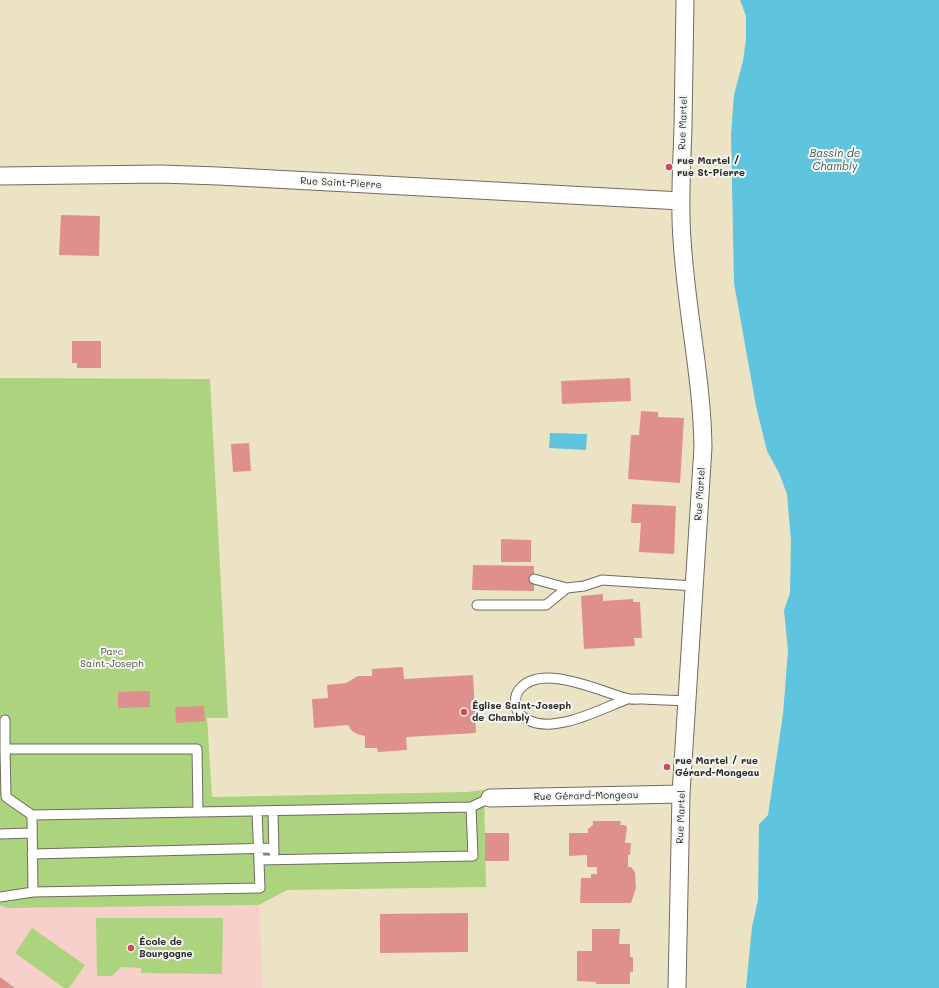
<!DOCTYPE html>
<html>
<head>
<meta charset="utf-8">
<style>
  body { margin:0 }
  canvas { display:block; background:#ece3c4 }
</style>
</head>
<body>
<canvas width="939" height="988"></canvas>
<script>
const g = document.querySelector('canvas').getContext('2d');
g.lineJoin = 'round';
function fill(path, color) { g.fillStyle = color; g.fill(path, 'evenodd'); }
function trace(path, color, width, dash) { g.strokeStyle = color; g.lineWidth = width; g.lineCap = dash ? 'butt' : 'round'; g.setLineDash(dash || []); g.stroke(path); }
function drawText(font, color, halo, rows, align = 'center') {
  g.font = font + ' Mali,sans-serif'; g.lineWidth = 4; g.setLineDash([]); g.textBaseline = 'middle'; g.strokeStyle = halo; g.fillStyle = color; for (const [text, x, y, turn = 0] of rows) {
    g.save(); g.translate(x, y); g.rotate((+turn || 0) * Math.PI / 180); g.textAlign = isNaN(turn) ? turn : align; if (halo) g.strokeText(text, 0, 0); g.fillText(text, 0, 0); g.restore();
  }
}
fill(new Path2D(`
  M0,905L6,908L259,905L263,988H0Z`), '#f7d0cb');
fill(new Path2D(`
  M0,378L210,379L228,718H207L212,797L467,792L484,790L486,887L287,890L259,905L6,908L0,905Z
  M96,918H223L222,974L141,973V968L121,967L112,976H97Z
  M32,928L85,965L69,988H64L15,953Z`), '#acd37d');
fill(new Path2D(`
  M740,0H939V988H746L752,927L758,900L759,824L768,815L783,714L788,651L784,610L790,593L791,540L787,494L779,473L767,451L756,406L734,283L731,134L734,95L743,61L746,39V16Z
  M550,433L587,434L586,450L549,448Z`), '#5fc4dd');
fill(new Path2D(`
  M61,215L100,216L99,256L59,255Z
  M72,341H101V368H77V363H72Z
  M630,378L631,401L562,404L561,381Z
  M641,411L658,412V417L684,418L680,483L628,479L631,435H639Z
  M249,443L251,471L233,472L231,444Z
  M632,504L676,506L674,554L639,552L641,523H631Z
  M501,539L531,540V562H501Z
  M473,565L534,566V591L472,590Z
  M603,594V601L633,599V602H640L642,638H634L635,646L584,649L581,596Z
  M403,667L404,679L473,675L476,733L406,737L407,750L378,752L377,748H365V736L357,734L352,731L348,725L314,728L312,699L328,698L327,685L346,683L358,676H372V669Z
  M150,691V707L118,708V692Z
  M204,706L205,721L176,723L175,707Z
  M593,821H621L620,825H625L627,827L625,843H631L630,855H628V867H631L635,872L636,888L631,903H580L581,878H591V874H597V867H587V855L569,856V833H588V829L593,825Z
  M485,833H509V861H485Z
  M468,913V952L380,953V914Z
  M592,929H620L619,944H630V957H633V972H630V984H596V982L577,981V951H592Z
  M0,977L15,988H0Z`), '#df908d');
const service = new Path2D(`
  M534,579L567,588
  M477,605H546L567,588L584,586L602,580L694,586
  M627,699C601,709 555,734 528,720C523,717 519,715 517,710C515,703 514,696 519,690C540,662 599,691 625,698C631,700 638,699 643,699C658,700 672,700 686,701
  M5,720V749
  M257,811L260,888L33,892L32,815L471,807L490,798
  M273,811L274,853
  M32,815L6,797L5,749H197L198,812
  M0,834L31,833
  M32,854L274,848
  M259,860L473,856L471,807
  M0,897L33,892`);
const minor = new Path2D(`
  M0,176L161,174L218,176L681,201
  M490,798L681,794
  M677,988L681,794L703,447C702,377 686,309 682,239C679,202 682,164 683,127C684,85 684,42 685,0`);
trace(service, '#6f6b61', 11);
trace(minor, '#6f6b61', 19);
trace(service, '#fff', 9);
trace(minor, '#fff', 17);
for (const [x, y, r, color] of [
  [669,167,4,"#d1495b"],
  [464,712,4,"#d1495b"],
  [667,767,4,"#d1495b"],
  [131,948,4,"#d1495b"]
]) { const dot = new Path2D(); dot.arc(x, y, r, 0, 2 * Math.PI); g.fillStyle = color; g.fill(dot); trace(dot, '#f6f6f2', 1.5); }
drawText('10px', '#2b2b2b', '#f6f6f2', [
  ["Rue Martel",683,123,-88],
  ["Rue Saint-Pierre",341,183,3],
  ["Rue Martel",700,494,-86],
  ["Rue Gérard-Mongeau",586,796,-1],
  ["Rue Martel",681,817,-88]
]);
drawText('bold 10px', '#2b2b2b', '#f6f6f2', [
  ["rue Martel /",677,161],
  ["rue St-Pierre",677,173],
  ["Église Saint-Joseph",472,706],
  ["de Chambly",472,718],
  ["rue Martel / rue",675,761],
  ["Gérard-Mongeau",675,773],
  ["École de",139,942],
  ["Bourgogne",139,954]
], 'left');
drawText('10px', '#4b5540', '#f6f6f2', [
  ["Parc",112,652],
  ["Saint-Joseph",112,664]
]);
drawText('italic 11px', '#3b5960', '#f6f6f2', [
  ["Bassin de",835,154],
  ["Chambly",835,167]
]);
</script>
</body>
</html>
